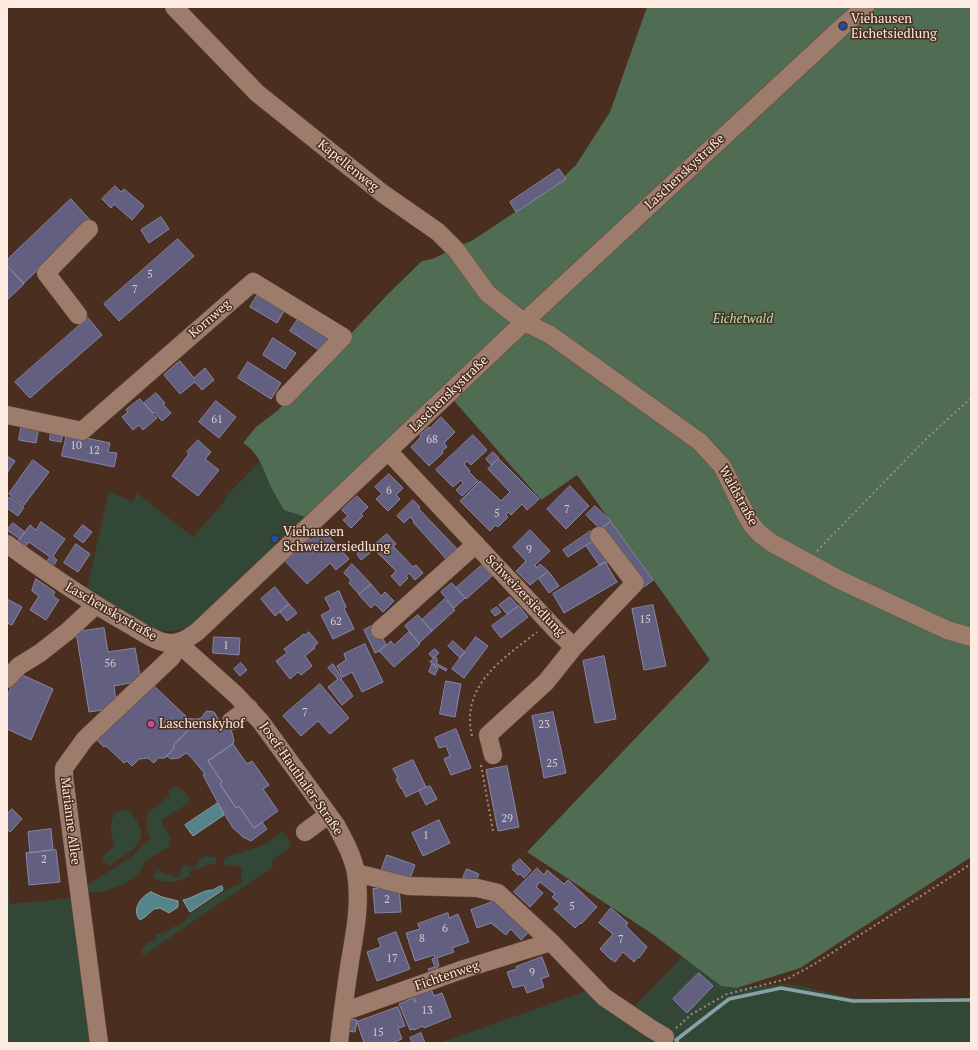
<!DOCTYPE html>
<html>
<head>
<meta charset="utf-8">
<style>
  body { margin:0 }
  #map { position:relative; width:978px; height:1050px; overflow:hidden; background:#4a2e1f; font-family:"PT Serif",serif }
  canvas { display:block }
  .frame { position:absolute; inset:0; border:8px solid #fdeae1; pointer-events:none }
</style>
</head>
<body>
<div id="map">
<canvas width="978" height="1050"></canvas>
<div class="frame"></div>
</div>
<script>
const g = document.querySelector('canvas').getContext('2d');
g.lineJoin = 'round';
function fill(path, color) { g.fillStyle = color; g.fill(path, 'evenodd'); }
function trace(path, color, width, dash) { g.strokeStyle = color; g.lineWidth = width; g.lineCap = dash ? 'butt' : 'round'; g.setLineDash(dash || []); g.stroke(path); }
function drawText(font, color, halo, rows, align = 'center') {
  g.font = font + ' "PT Serif",serif'; g.lineWidth = 3; g.setLineDash([]); g.textBaseline = 'middle'; g.strokeStyle = halo; g.fillStyle = color; for (const [text, x, y, turn = 0] of rows) {
    g.save(); g.translate(x, y); g.rotate((+turn || 0) * Math.PI / 180); g.textAlign = isNaN(turn) ? turn : align; if (halo) g.strokeText(text, 0, 0); g.fillText(text, 0, 0); g.restore();
  }
}
fill(new Path2D(`
  M260,461L272,489L306,517L204,618L188,628L172,631L152,630L86,593L109,491L133,502L137,493L193,537L224,502L226,496Z
  M175,786L184,791L190,800L184,806L161,820L164,827L170,838L169,846L164,850L145,861C140,880 117,888 100,892C95,893 89,892 84,892V887L133,856L138,849L151,838C145,829 146,823 148,813L169,796C168,791 170,788 175,786Z
  M128,810C134,815 137,821 140,828C146,847 123,855 111,865H108L102,860L103,856L114,846C114,841 112,838 111,833C109,828 112,818 115,814C118,810 124,810 128,810Z
  M281,832L286,835L291,846L272,861L273,867L144,955L141,952L148,942L156,941V934C163,933 169,933 173,926L176,927L184,922L190,914L229,888L241,884L242,867L223,864L224,859L229,856L264,845Z
  M205,856L216,857V864L206,865L198,870L196,868L189,872L191,875C175,884 169,884 152,878L157,870L173,876L178,877L181,874V867L186,865L193,867L199,863V860Z
  M7,861L10,904L84,897L104,1043H7Z
  M682,957L721,986L737,988L785,984L802,986L845,997L869,999L971,1000V1043H439L592,989L620,1021Z`), '#334736');
fill(new Path2D(`
  M647,7H971V857L800,968L737,988L721,986L651,933L527,852L710,660L665,596L577,475L541,500L442,387L306,517L284,510C280,503 276,496 272,489C264,472 260,453 243,443L256,427L277,411L299,389L388,294L422,261L432,259L473,240L553,187L576,165L610,112Z`), '#506d53');
const water = new Path2D(`
  M218,803L224,815L193,836L185,825Z
  M222,886L223,890L190,912L183,900C194,898 202,890 213,890L218,887Z
  M151,892L162,897L178,901V907L169,913L160,908L154,909L145,917L140,920C131,910 141,896 151,892Z`);
fill(water, '#54838a');
trace(water, '#87a2a4', 1);
trace(new Path2D(`
  M678,1043L676,1040L729,999L781,988L853,1001L971,1000`), '#87a2a4', 3.5);
const building = new Path2D(`
  M559,169L566,179L516,212L510,202Z
  M115,186L121,192L124,189L144,206L132,220L114,204L111,208L102,199Z
  M71,199L90,220L24,283L7,266V260Z
  M161,217L169,229L149,243L141,230Z
  M178,239L194,256L119,321L104,304Z
  M7,266L24,284L8,299L7,298Z
  M260,291L287,306L277,323L250,307Z
  M300,316L332,336L322,352L290,331Z
  M88,318L102,335L30,398L15,382Z
  M273,338L296,353L285,369L263,355Z
  M180,361L194,378L205,368L214,380L202,390L195,382L180,394L164,375Z
  M248,362L281,383L271,399L238,378Z
  M156,393L165,403L163,404L171,413L162,421L154,412L153,413L144,403Z
  M140,399L157,418L143,430L139,425L133,430L122,417L128,412L126,410Z
  M216,401L236,417L219,438L199,422Z
  M441,417L455,432L444,443L447,447L442,451L443,453L429,466L411,447L421,437L420,435L429,427L430,428Z
  M22,424L39,427L36,443L19,440Z
  M51,431L63,433L61,442L50,440Z
  M67,434L110,443L108,452L117,453L114,467L62,456Z
  M473,435L487,450L471,465L467,461L464,464L470,471L469,472L478,481L462,496L456,490L463,483L461,480L453,487L436,470Z
  M198,440L211,452L205,459L219,470L198,496L172,476L189,454L187,452Z
  M493,452L499,458L491,465L486,459Z
  M7,454L8,455L7,456L15,461L7,473Z
  M499,459L539,499L527,510L522,504L511,515L508,512L506,515L508,517L498,527L495,525L490,531L460,501L480,481L501,501L510,492L488,469Z
  M33,460L49,472L24,505L9,494Z
  M389,474L403,488L396,495L400,499L388,511L376,499L382,494L375,487Z
  M570,486L589,506L566,529L547,509Z
  M357,496L368,507L361,514L363,516L351,528L343,520L348,516L342,510Z
  M10,497L24,507L18,516L7,508V500Z
  M413,500L420,507L418,508L458,550L447,560L413,522L414,521L410,517L404,523L397,516Z
  M595,506L611,521L600,529L586,515Z
  M41,522L65,539L53,556L57,560L52,568L45,563L50,557L29,542L25,547L18,541L30,525L36,530Z
  M611,522L653,580L644,587L601,529Z
  M13,523L25,532L20,539L7,530Z
  M83,525L92,532L83,543L74,536Z
  M323,530L349,559L336,570L330,563L307,584L285,561L310,538L311,540Z
  M530,530L550,551L535,565L537,568L540,564L548,571L530,585L516,571L526,561L513,547Z
  M591,531L596,539L568,557L563,550Z
  M387,534L396,544L393,546L413,567L416,565L423,573L415,580L409,573L406,576L408,578L400,586L391,576L396,571L372,547Z
  M596,539L611,560L606,564L605,562L600,566L586,546Z
  M76,544L90,554L78,572L64,563Z
  M365,547L370,553L361,560L357,554Z
  M605,562L617,582L564,613L553,594Z
  M352,564L371,584L359,594L349,583L351,580L344,573Z
  M482,565L492,576L466,599L456,588Z
  M549,572L559,586L549,593L539,579Z
  M36,579L55,592L53,596L59,600L46,620L30,610L39,596L32,591Z
  M452,583L465,598L454,608L441,592Z
  M371,584L381,596L385,592L394,601L383,612L375,604L371,608L359,595Z
  M275,587L289,604L275,616L261,599Z
  M339,591L346,607L344,608L354,629L333,639L321,615L331,610L325,598Z
  M510,597L518,606L507,614L499,605Z
  M7,599L22,607L12,625L7,623Z
  M445,599L455,610L432,631L422,620Z
  M289,604L297,613L287,621L280,612Z
  M653,605L666,666L644,670L632,609Z
  M519,606L528,617L501,638L492,626Z
  M497,607L501,612L495,616L491,611Z
  M418,615L432,631L419,643L405,626Z
  M376,624L386,645L379,651L375,653L364,630Z
  M104,628L108,652L135,648L141,681L114,686L117,708L89,712L76,632Z
  M309,632L318,643L314,646L315,648L305,656L312,666L301,675L298,672L290,679L276,661L287,653L284,649L304,634L305,635Z
  M409,632L420,644L394,667L379,651L391,641L394,645Z
  M214,637L240,638L239,655L213,653Z
  M476,637L488,646L464,678L452,669Z
  M453,641L465,652L460,658L448,646Z
  M365,644L383,682L362,692L352,672L343,677L337,666L346,660L344,654Z
  M435,649L439,653L433,658L429,654Z
  M604,656L616,719L595,723L583,661Z
  M436,657L437,660V664L447,669L446,671L430,662Z
  M241,663L247,670L240,676L234,669Z
  M333,664L342,678L341,679L353,696L342,705L328,687L338,679L328,668Z
  M432,664L438,668L435,675L429,672Z
  M18,673L53,689L31,740L7,729V697Z
  M446,681L461,684L455,717L440,714Z
  M152,684L194,724L173,746L174,748L165,758H158L154,763L148,758L139,759L132,766L127,761L124,763L106,746L104,747L94,737Z
  M320,684L349,718L330,734L318,721L301,736L283,716Z
  M207,711L214,712L219,720L231,729L234,741L233,744L208,761L222,782L220,784L236,808L239,806L254,828L262,822L267,829L251,841L243,837L233,828L219,805L203,775L205,774L191,757L186,753L179,758L171,759L167,756L174,748L173,746L194,724L187,718L191,719H198L201,718Z
  M553,712L566,773L544,778L532,716Z
  M456,729L471,768L451,775L444,759L450,756L446,746L439,748L435,738Z
  M233,744L247,764L252,761L269,785L263,789L278,811L254,828L239,806L236,808L220,784L222,782L208,761Z
  M413,760L426,787L406,797L402,788L401,789L396,779L398,778L393,769Z
  M507,766L519,827L498,831L486,770Z
  M430,786L437,799L426,805L419,791Z
  M12,809L22,819L10,832L7,829V814Z
  M439,820L450,843L423,856L412,833Z
  M51,829L53,850L30,853L28,832Z
  M56,850L60,882L29,885L26,853Z
  M387,855L415,865L409,881L381,871Z
  M520,859L531,870L524,878L520,874L518,875L512,869L514,868L512,866Z
  M537,868L544,875L547,870L564,884L568,880L597,907L581,924L580,923L575,928L554,909L560,904L552,897L555,894L540,882L536,887L543,893L530,907L514,892Z
  M467,869L479,874L475,884L463,878Z
  M399,887L401,912L375,913L373,889Z
  M495,901L532,929L521,940L511,929L506,935L491,923L477,928L471,910Z
  M611,908L628,923L626,926L647,947L639,958L638,957L634,962L623,952L615,962L611,959H610L600,949L613,934L599,923Z
  M448,913L449,918L458,914L469,942L452,948L454,952L437,958L439,966L437,967L439,974L431,977L428,969L435,967L432,959L435,958L434,955L415,961L406,933L420,929L418,924Z
  M396,932L410,969L377,981L367,952L381,947L378,939Z
  M542,957L549,976L541,979L544,987L527,993L524,985L513,988L507,972L517,969L516,967Z
  M699,973L713,986L687,1013L673,999Z
  M431,989L434,996L442,993L451,1017L424,1028L423,1026L414,1030L413,1029L410,1030L399,1004L413,998L416,1003L413,995Z
  M398,1007L405,1026L398,1028L402,1039L392,1043H364L357,1022Z
  M349,1019L357,1020L355,1032L347,1031Z
  M421,1033L425,1043H412L410,1038Z`);
fill(building, '#625f80');
trace(building, '#8886a7', 1);
const minor = new Path2D(`
  M174,7L257,93L382,193L438,232L456,250L488,294L524,322L549,334L700,442L722,466L745,513L752,525L760,534L772,543L840,580L947,630L971,637
  M78,315L46,273L89,229
  M7,415L82,431L253,282L343,337L285,397
  M388,451L558,632L574,647
  M7,544C47,573 87,601 130,625C142,632 156,642 169,643C180,644 188,638 197,632L524,322L843,26L865,7
  M380,630L476,544
  M178,643L236,695L261,722L336,825C344,840 353,856 356,873C361,902 355,933 350,961C346,988 342,1016 339,1043
  M7,679L19,666L40,653L68,631L96,605
  M231,721L249,708
  M493,755L488,735L546,682L574,647L635,583L599,536
  M305,832L328,815
  M356,873L408,886L477,888L498,893L551,942L604,997L650,1028L665,1037
  M343,1012L464,969L551,942
  M99,1043L64,777V768L85,739L172,657L178,643`);
trace(minor, '#654c40', 19);
trace(new Path2D(`
  M817,551L927,438L971,398
  M472,736C460,685 503,659 537,632
  M481,765L493,831
  M676,1028L692,1014L727,994L787,979L813,965L971,864`), '#a1897d', 2, [2, 3]);
trace(minor, '#9d7c6c', 18);
for (const [x, y, r, color] of [
  [843,26,4,"#1a4fb4"],
  [275,539,4,"#1a4fb4"],
  [151,724,4,"#d1479c"]
]) { const dot = new Path2D(); dot.arc(x, y, r, 0, 2 * Math.PI); g.fillStyle = color; g.fill(dot); trace(dot, '#4a2e1f', 1.5); }
drawText('11px', '#d6c7c9', null, [
  ["5",150,275],
  ["7",135,290],
  ["61",217,420],
  ["68",432,440],
  ["10",76,446],
  ["12",94,451],
  ["6",389,491],
  ["7",567,510],
  ["5",497,514],
  ["9",529,550],
  ["15",645,620],
  ["62",336,622],
  ["1",226,646],
  ["56",110,664],
  ["7",305,713],
  ["23",544,725],
  ["25",552,764],
  ["29",507,819],
  ["1",426,836],
  ["2",44,860],
  ["2",387,900],
  ["5",572,907],
  ["6",445,929],
  ["8",422,939],
  ["7",621,940],
  ["17",392,959],
  ["9",532,973],
  ["13",427,1011],
  ["15",378,1033]
]);
drawText('13px', '#fdeae1', '#4a2e1f', [
  ["Viehausen",851,19],
  ["Eichetsiedlung",851,34],
  ["Viehausen",283,532],
  ["Schweizersiedlung",283,547],
  ["Laschenskyhof",159,724]
], 'left');
drawText('13px', '#fdeae1', '#4a2e1f', [
  ["Kapellenweg",348,166,39],
  ["Laschenskystraße",685,172,-43],
  ["Kornweg",210,319,-41],
  ["Laschenskystraße",449,394,-44],
  ["Waldstraße",738,496,61],
  ["Schweizersiedlung",525,596,46],
  ["Laschenskystraße",111,612,30],
  ["Josef-Hauthaler-Straße",301,779,55],
  ["Marianne Allee",70,821,83],
  ["Fichtenweg",447,976,-19]
]);
drawText('italic 13px', '#ace0b2', '#4a2e1f', [
  ["Eichetwald",743,319]
]);
</script>
</body>
</html>
